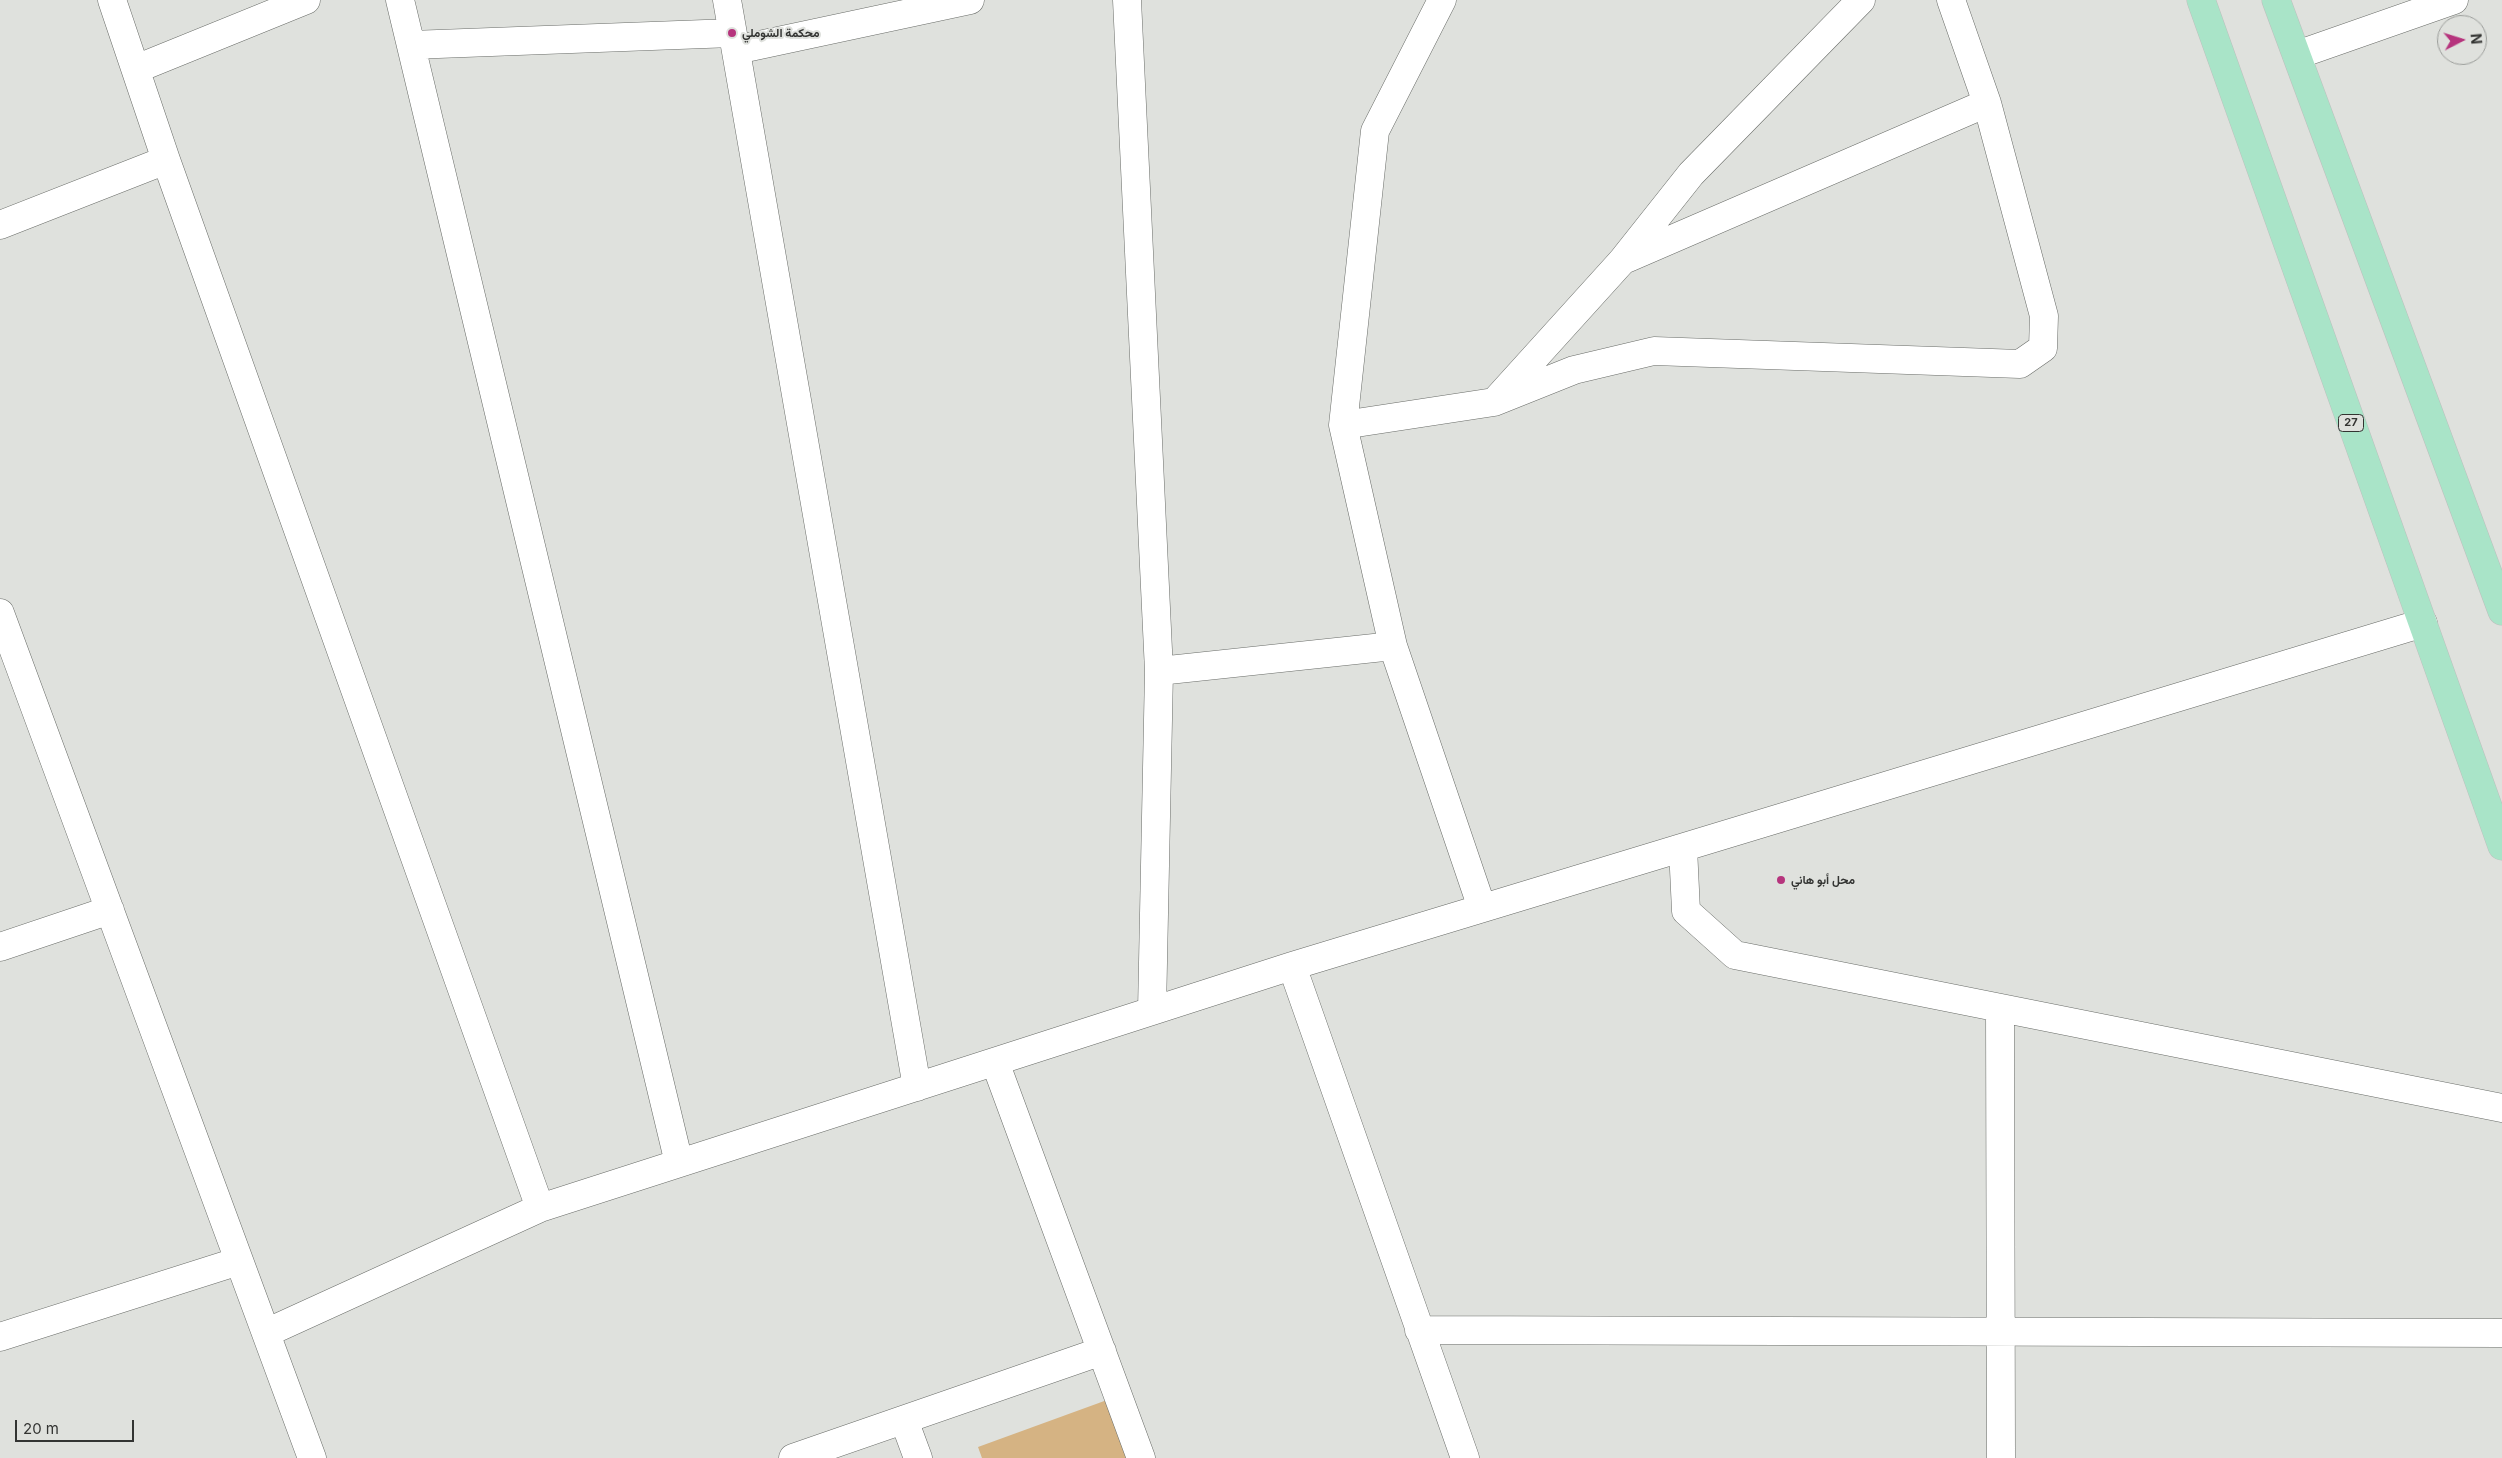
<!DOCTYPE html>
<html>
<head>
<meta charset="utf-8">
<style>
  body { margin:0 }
  #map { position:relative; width:2502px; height:1458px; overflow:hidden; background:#dfe1dd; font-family:Inter,sans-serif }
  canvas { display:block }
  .north { position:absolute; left:2437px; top:15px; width:50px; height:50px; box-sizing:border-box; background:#dfe1dd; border:1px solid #9a9c99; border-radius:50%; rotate:85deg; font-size:14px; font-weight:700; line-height:20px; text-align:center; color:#333432 }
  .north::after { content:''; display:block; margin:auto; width:18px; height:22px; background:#b6347d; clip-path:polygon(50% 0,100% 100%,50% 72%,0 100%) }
  .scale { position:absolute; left:15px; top:1420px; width:119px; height:22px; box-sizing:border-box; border:2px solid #333432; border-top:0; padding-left:6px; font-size:15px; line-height:18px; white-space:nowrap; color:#333432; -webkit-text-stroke:4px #dfe1dd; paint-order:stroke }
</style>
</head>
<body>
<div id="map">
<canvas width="2502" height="1458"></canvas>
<div class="north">N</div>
<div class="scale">20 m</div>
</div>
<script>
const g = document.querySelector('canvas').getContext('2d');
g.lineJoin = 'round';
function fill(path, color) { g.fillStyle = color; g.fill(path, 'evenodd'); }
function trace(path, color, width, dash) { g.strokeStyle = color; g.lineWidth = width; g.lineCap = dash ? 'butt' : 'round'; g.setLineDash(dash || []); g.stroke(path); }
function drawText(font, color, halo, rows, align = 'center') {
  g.font = font + ' Inter,Vazirmatn,sans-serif'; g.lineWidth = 4; g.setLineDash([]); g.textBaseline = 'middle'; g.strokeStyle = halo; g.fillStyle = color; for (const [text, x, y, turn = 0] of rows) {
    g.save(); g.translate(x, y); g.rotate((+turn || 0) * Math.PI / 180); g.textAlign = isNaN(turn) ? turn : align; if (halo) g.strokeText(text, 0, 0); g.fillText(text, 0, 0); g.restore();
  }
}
fill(new Path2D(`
  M1118,1396L1141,1458H982L978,1447Z`), '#d5b383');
const minor = new Path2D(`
  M112,0L166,160L540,1208
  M400,0L679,1163
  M727,0L917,1087
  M1127,0L1159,671L1152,1011
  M1442,0L1375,131L1343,425L1393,646L1482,908
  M411,45L732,33
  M736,50L970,0
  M2297,55L2454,0
  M136,69L306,0
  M0,225L166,160
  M1626,259L1987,103
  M1498,398L1622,261L1691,174L1861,0
  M1343,425L1494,402L1574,370L1654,351L2020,364L2043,348L2044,316L1987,103L1951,0
  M0,613L312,1458
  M1159,671L1393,646
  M1683,848L1686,911L1735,955L2502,1108
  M0,947L110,910
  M1292,966L1465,1458
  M2000,1008L2001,1458
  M995,1062L1141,1458
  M1419,1330L2502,1333
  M266,1333L540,1208L1292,966L2423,623
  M0,1337L239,1261
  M904,1420L918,1458
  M793,1458L1102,1351`);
const major = new Path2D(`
  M2201,0L2502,846
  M2276,0L2502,611`);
trace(minor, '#696c68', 29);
trace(major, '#bebebd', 29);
trace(minor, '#fff', 28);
trace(major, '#a9e4c8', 28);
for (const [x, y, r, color] of [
  [732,33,5,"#b6347d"],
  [1781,880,5,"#b6347d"]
]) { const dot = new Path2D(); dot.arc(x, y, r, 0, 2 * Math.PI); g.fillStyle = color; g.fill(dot); trace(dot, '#dfe1dd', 2); }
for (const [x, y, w] of [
  [2351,423,25]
]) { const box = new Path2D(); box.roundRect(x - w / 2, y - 8.5, w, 17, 4); g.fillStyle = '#dfe1dd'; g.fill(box); trace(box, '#333432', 1); }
drawText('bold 11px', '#333432', null, [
  ["27",2351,423]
]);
drawText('bold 12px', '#333432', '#dfe1dd', [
  ["محكمة الشوملي",742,33],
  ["محل أبو هاني",1791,880]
], 'left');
</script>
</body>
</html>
